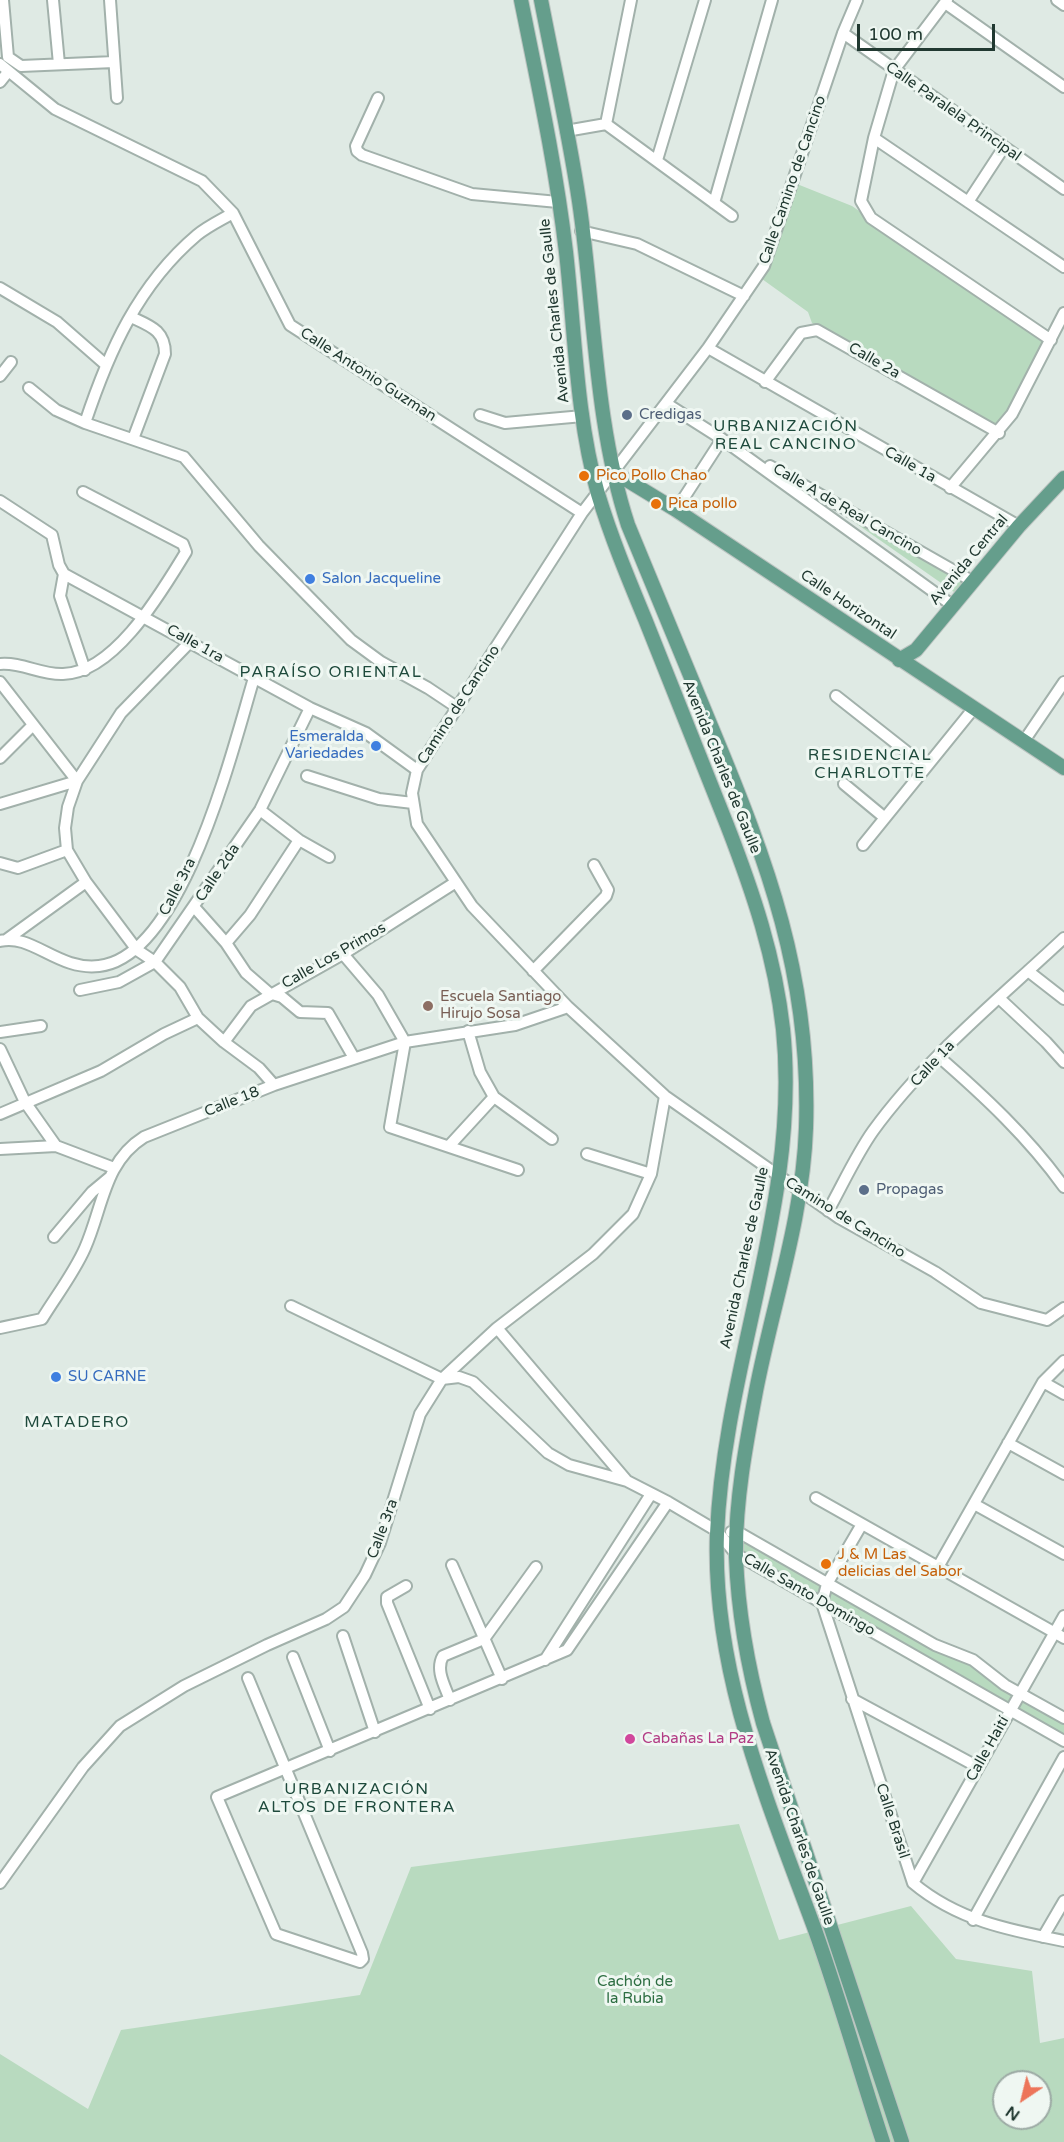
<!DOCTYPE html>
<html>
<head>
<meta charset="utf-8">
<style>
  body { margin:0 }
  #map { position:relative; width:1064px; height:2142px; overflow:hidden; background:#dfeae4; font-family:"Varela Round",sans-serif }
  canvas { display:block }
  .north { position:absolute; left:992px; top:2070px; width:60px; height:60px; box-sizing:border-box; background:#eff7f2; border:2px solid #9daba5; border-radius:50%; rotate:215deg; font-size:16px; font-weight:700; line-height:24px; text-align:center; color:#213931 }
  .north::after { content:''; display:block; margin:auto; width:21px; height:27px; background:#ed755a; clip-path:polygon(50% 0,100% 100%,50% 72%,0 100%) }
  .scale { position:absolute; left:857px; top:24px; width:138px; height:27px; box-sizing:border-box; border:3px solid #213931; border-top:0; padding-left:8px; font-size:18px; line-height:21px; white-space:nowrap; color:#213931; -webkit-text-stroke:4px #eff7f2; paint-order:stroke }
</style>
</head>
<body>
<div id="map">
<canvas width="1064" height="2142"></canvas>
<div class="north">N</div>
<div class="scale">100 m</div>
</div>
<script>
const g = document.querySelector('canvas').getContext('2d');
g.lineJoin = 'round';
function fill(path, color) { g.fillStyle = color; g.fill(path, 'evenodd'); }
function trace(path, color, width, dash) { g.strokeStyle = color; g.lineWidth = width; g.lineCap = dash ? 'butt' : 'round'; g.setLineDash(dash || []); g.stroke(path); }
function drawText(font, color, halo, rows, align = 'center') {
  g.font = font + ' "Varela Round",sans-serif'; g.lineWidth = 6; g.setLineDash([]); g.textBaseline = 'middle'; g.strokeStyle = halo; g.fillStyle = color; for (const [text, x, y, turn = 0] of rows) {
    g.save(); g.translate(x, y); g.rotate((+turn || 0) * Math.PI / 180); g.textAlign = isNaN(turn) ? turn : align; if (halo) g.strokeText(text, 0, 0); g.fillText(text, 0, 0); g.restore();
  }
}
fill(new Path2D(`
  M797,184L852,206L1046,342L1010,415L996,431L812,323L808,312L762,279Z
  M774,466L970,576L954,592Z
  M740,1535L1064,1719V1738L739,1553Z
  M739,1824L779,1940L911,1906L956,1959L1032,1971L1040,2043L1064,2038V2142H0V2054L88,2109L121,2030L360,1995L411,1867ZM1004,2082H1040V2118H1004Z`), '#b8dabf');
const minor = new Path2D(`
  M3,0L8,57L21,66L114,62
  M53,0L59,64
  M110,0L117,98
  M947,0L894,70L874,138L861,201L871,218L1051,340
  M1057,0L1064,5
  M945,3L1064,87
  M843,33L1064,189
  M0,64L55,109L202,181L233,213L290,325L582,513L708,348L764,266L843,33L857,0
  M0,82L8,72
  M378,98L356,146L357,151L362,155L472,194L558,202
  M606,124L631,0
  M566,131L606,124L732,216
  M874,138L1064,267
  M657,160L705,0
  M968,202L1004,147
  M714,203L772,0
  M581,231L637,244L744,296
  M0,288L57,322L105,364
  M131,317C150,326 165,330 165,354L133,439
  M708,348L1019,526
  M0,376L11,362
  M765,382L801,333L817,330L999,433
  M29,388L56,410L85,423L184,457L259,546L351,640L381,662L428,688L458,708
  M667,404L722,439L952,605
  M480,415L505,423L583,416
  M85,423C109,351 138,285 197,235C208,226 221,220 233,213
  M770,466L972,581
  M950,488L1012,414L1064,313
  M0,501L52,535L59,565L64,574L60,596L85,670
  M676,510L722,439
  M582,513L417,770L412,793L417,824L472,906L568,1007L665,1096L839,1218L935,1272L981,1303L1047,1320L1064,1308
  M64,574L310,708L366,733L417,770
  M0,664C22,662 41,675 63,674C115,673 162,591 186,552L183,544L83,492
  M0,682L77,781L68,807L65,828L67,850L86,882L137,950L155,962L180,987L198,1018L224,1042L259,1068L274,1085
  M836,696L926,767
  M1024,741L1064,682
  M0,758L33,725
  M307,776L379,799L413,803
  M844,784L885,818
  M0,804L77,781L121,713L191,641
  M260,810L299,840L329,857
  M863,845L974,708
  M0,863L18,868L67,850
  M195,908L226,943L246,973L269,993L282,997L300,1012L328,1013L354,1058
  M6,940L86,882
  M0,941C32,933 58,971 99,966C183,957 233,747 254,678
  M226,943L250,915L299,840
  M343,954L378,995L405,1042L390,1127L518,1170
  M533,971L606,896L608,890L594,865
  M1028,971L1064,999
  M80,990L119,982L155,962L260,810L310,708
  M999,998L1046,1042L1064,1062
  M468,1031L480,1072L494,1097L552,1139
  M0,1032L41,1026
  M224,1042L251,1006L343,954L456,882
  M0,1049L25,1102L56,1146
  M938,1056C984,1096 1028,1137 1064,1187
  M0,1114L101,1071L164,1034L198,1018
  M449,1146L494,1097
  M0,1149L56,1146L114,1168
  M587,1154L651,1174
  M828,1211C843,1184 856,1155 873,1131C926,1058 999,999 1064,938
  M54,1237L92,1192L110,1177
  M291,1306L442,1379L459,1377L473,1382L548,1453L569,1465L627,1481L668,1502L717,1531L736,1554L1064,1741
  M0,1328L42,1319C56,1296 74,1273 85,1248C103,1207 104,1162 144,1137L274,1085L405,1042L515,1025L568,1007
  M497,1328L627,1481
  M1043,1382L1064,1394
  M1008,1443L1064,1474
  M816,1498L1064,1638
  M974,1504L1064,1554
  M862,1524L827,1584L822,1603L913,1883C957,1920 1008,1930 1064,1941
  M731,1532H738L935,1645L973,1660L1005,1685L1064,1718
  M452,1565L502,1679
  M938,1567L1043,1382L1064,1361
  M406,1586L387,1597V1603L430,1709
  M343,1636L375,1732
  M293,1657L330,1751
  M545,1660L651,1494
  M248,1678L362,1953L363,1959L360,1962L276,1934L217,1797L567,1650L668,1502
  M852,1699L978,1767
  M450,1700C445,1686 435,1670 443,1656L484,1639L536,1567
  M0,1883L83,1767L120,1726L184,1686L267,1645L326,1619L344,1607L365,1575L380,1543L420,1414L442,1379L497,1328L593,1254L633,1214L651,1174L665,1096
  M913,1883L1064,1616
  M973,1920L1064,1757
  M1043,1937L1064,1901`);
const major = new Path2D(`
  M521,0C538,84 556,167 566,252C575,332 576,416 598,494C611,537 628,578 645,619C672,688 700,756 727,825C753,892 775,957 783,1029C801,1201 724,1362 717,1534C712,1672 768,1802 815,1930C840,2000 860,2072 883,2142
  M541,0C554,67 569,134 579,201C595,309 594,421 628,525C656,592 684,659 711,726C768,863 811,977 806,1128C803,1218 773,1303 756,1391C746,1444 735,1503 736,1557C738,1614 748,1668 763,1723L902,2142
  M612,471L676,510L1064,768
  M899,660L916,650L1019,526L1064,478`);
trace(minor, '#a2b1ab', 14);
trace(major, '#bcc4c1', 16);
trace(minor, '#fff', 10);
trace(major, '#659e8c', 14);
for (const [x, y, r, color] of [
  [627,415,6,"#5c6f8a"],
  [584,476,6,"#e8710a"],
  [656,504,6,"#e8710a"],
  [310,579,6,"#3f7fe0"],
  [376,746,6,"#3f7fe0"],
  [428,1006,6,"#8d6e63"],
  [864,1190,6,"#5c6f8a"],
  [56,1377,6,"#3f7fe0"],
  [826,1564,6,"#e8710a"],
  [630,1739,6,"#d1479c"]
]) { const dot = new Path2D(); dot.arc(x, y, r, 0, 2 * Math.PI); g.fillStyle = color; g.fill(dot); trace(dot, '#eff7f2', 2); }
drawText('15px', '#213931', '#eff7f2', [
  ["Calle Paralela Principal",953,112,35],
  ["Calle Camino de Cancino",793,180,-71],
  ["Avenida Charles de Gaulle",555,311,-96],
  ["Calle 2a",874,361,30],
  ["Calle Antonio Guzman",368,375,33],
  ["Calle 1a",910,465,30],
  ["Calle A de Real Cancino",847,510,30],
  ["Avenida Central",969,560,-50],
  ["Calle Horizontal",848,605,34],
  ["Calle 1ra",195,644,29],
  ["Camino de Cancino",459,705,-57],
  ["Avenida Charles de Gaulle",721,767,68],
  ["Calle 2da",218,873,-56],
  ["Calle 3ra",178,887,-63],
  ["Calle Los Primos",334,956,-30],
  ["Calle 1a",933,1064,-47],
  ["Calle 18",232,1102,-22],
  ["Camino de Cancino",845,1218,32],
  ["Avenida Charles de Gaulle",745,1258,-78],
  ["Calle 3ra",383,1529,-70],
  ["Calle Santo Domingo",809,1595,30],
  ["Calle Haití",988,1749,-61],
  ["Calle Brasil",892,1821,72],
  ["Avenida Charles de Gaulle",799,1837,71]
]);
drawText('15px', '#4e5e75', '#eff7f2', [
  ["Credigas",639,415],
  ["Propagas",876,1190]
], 'left');
drawText('15px', '#c56008', '#eff7f2', [
  ["Pico Pollo Chao",596,476],
  ["Pica pollo",668,504],
  ["J & M Las",838,1555],
  ["delicias del Sabor",838,1572]
], 'left');
drawText('15px', '#366cbe', '#eff7f2', [
  ["Salon Jacqueline",322,579],
  ["Esmeralda",364,737,"right"],
  ["Variedades",364,754,"right"],
  ["SU CARNE",68,1377]
], 'left');
drawText('15px', '#785e54', '#eff7f2', [
  ["Escuela Santiago",440,997],
  ["Hirujo Sosa",440,1014]
], 'left');
drawText('15px', '#b23c85', '#eff7f2', [
  ["Cabañas La Paz",642,1739]
], 'left');
drawText('15px', '#2d6e42', '#eff7f2', [
  ["Cachón de",635,1982],
  ["la Rubia",635,1999]
]);
g.letterSpacing = '1.5px';
drawText('16px', '#1e4a3c', '#eff7f2', [
  ["URBANIZACIÓN",786,427],
  ["REAL CANCINO",786,445],
  ["PARAÍSO ORIENTAL",331,673],
  ["RESIDENCIAL",870,756],
  ["CHARLOTTE",870,774],
  ["MATADERO",77,1423],
  ["URBANIZACIÓN",357,1790],
  ["ALTOS DE FRONTERA",357,1808]
]);
g.letterSpacing = '0px';
</script>
</body>
</html>
